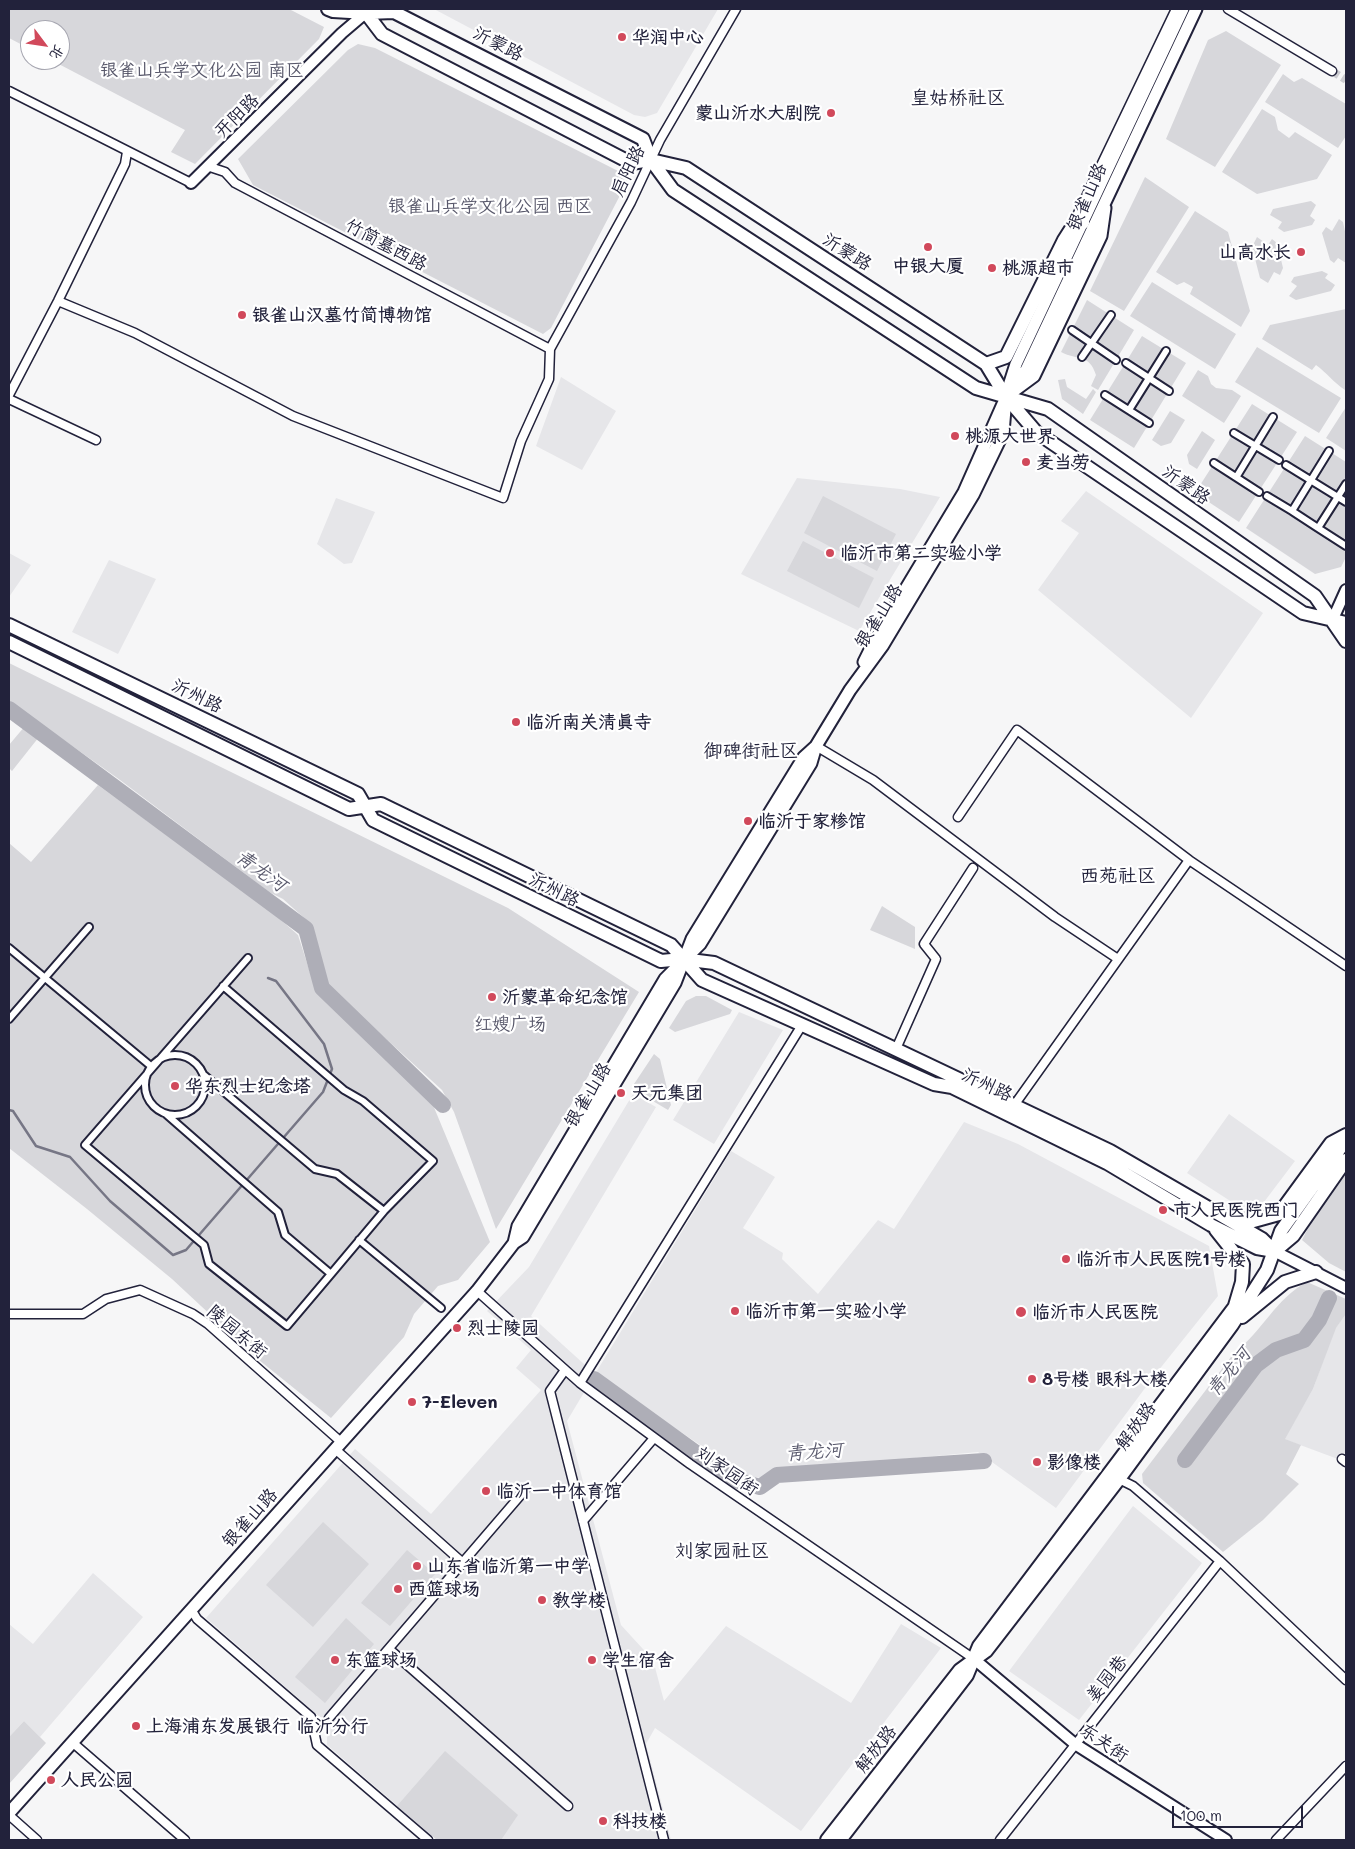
<!DOCTYPE html>
<html>
<head>
<meta charset="utf-8">
<style>
  body { margin:0 }
  #map { position:relative; width:1355px; height:1849px; overflow:hidden; background:#f6f6f7; font-family:Mali,"LXGW WenKai TC",sans-serif }
  canvas { display:block }
  .frame { position:absolute; inset:0; border:10px solid #22223b; pointer-events:none }
  .north { position:absolute; left:20px; top:20px; width:50px; height:50px; box-sizing:border-box; background:#fff; border:1px solid #a7a7b1; border-radius:50%; rotate:121deg; font-size:14px; font-weight:700; line-height:20px; text-align:center; color:#22223b }
  .north::after { content:''; display:block; margin:auto; width:18px; height:22px; background:#d1495b; clip-path:polygon(50% 0,100% 100%,50% 72%,0 100%) }
  .scale { position:absolute; left:1172px; top:1806px; width:131px; height:22px; box-sizing:border-box; border:2px solid #22223b; border-top:0; padding-left:6px; font-size:15px; line-height:18px; white-space:nowrap; color:#22223b; -webkit-text-stroke:4px #fff; paint-order:stroke }
</style>
</head>
<body>
<div id="map">
<canvas width="1355" height="1849"></canvas>
<div class="frame"></div>
<div class="north">北</div>
<div class="scale">100 m</div>
</div>
<script>
const g = document.querySelector('canvas').getContext('2d');
g.lineJoin = 'round';
function fill(path, color) { g.fillStyle = color; g.fill(path, 'evenodd'); }
function trace(path, color, width, dash) { g.strokeStyle = color; g.lineWidth = width; g.lineCap = dash ? 'butt' : 'round'; g.setLineDash(dash || []); g.stroke(path); }
function drawText(font, color, halo, rows, align = 'center') {
  g.font = font + ' Mali,"LXGW WenKai TC",sans-serif'; g.lineWidth = 4.5; g.setLineDash([]); g.textBaseline = 'middle'; g.strokeStyle = halo; g.fillStyle = color; for (const [text, x, y, turn = 0] of rows) {
    g.save(); g.translate(x, y); g.rotate((+turn || 0) * Math.PI / 180); g.textAlign = isNaN(turn) ? turn : align; if (halo) g.strokeText(text, 0, 0); g.fillText(text, 0, 0); g.restore();
  }
}
fill(new Path2D(`
  M434,9H718L657,113L645,117L634,115Z
  M561,377L616,411L582,470L536,446Z
  M797,478L900,489L940,497L859,631L741,574Z
  M1086,491L1263,613L1191,718L1038,590L1079,533L1061,521Z
  M336,498L375,512L352,563L344,564L317,544Z
  M9,553L31,565L9,597Z
  M109,560L156,579L118,654L72,632Z
  M739,1012L783,1030L714,1144L673,1120Z
  M633,1094L656,1107L531,1316L595,1374L731,1151L775,1177L743,1228L783,1253L782,1259L818,1294L878,1220L894,1229L964,1122L1018,1144L1209,1246L1218,1296L1154,1376L1056,1508L978,1452L774,1471L762,1478L746,1476L595,1374L567,1421L621,1625L653,1660L664,1701L726,1626L851,1703L901,1624L941,1648L801,1831L655,1728L646,1744L671,1840H437L327,1745V1730L321,1718L206,1618L355,1449L431,1514L541,1390L516,1368L531,1350L487,1311L529,1267Z
  M1229,1114L1295,1161L1264,1202L1253,1208L1238,1206L1187,1173Z
  M1346,1314V1462L1284,1439L1313,1389L1334,1330Z
  M1133,1506L1202,1563L1079,1720L1009,1671Z
  M93,1573L143,1617L40,1737L24,1721L9,1737V1624L33,1644Z`), '#e6e6e9');
fill(new Path2D(`
  M9,9H289L324,27L319,39L195,164L171,152L185,130L51,60H60V30H30V49L9,38Z
  M1226,31L1281,65L1215,167L1166,139L1208,40Z
  M358,44L375,48L624,174L628,180L551,328L543,334L253,185L238,159L348,50Z
  M1283,74L1294,82L1302,78L1346,104V136L1338,148L1265,102Z
  M1262,109L1275,117L1278,130L1289,138L1295,132L1332,155L1317,179L1257,194L1222,172Z
  M1145,177L1189,207L1124,311L1090,291Z
  M1311,201L1316,205L1310,216L1315,220L1312,225L1284,232L1278,228L1282,222L1270,215L1273,209Z
  M1195,211L1228,232L1250,311L1241,327L1190,294L1193,287L1184,282L1177,285L1156,272Z
  M1339,219L1343,222L1346,236V263L1338,258L1334,263L1330,260L1322,233L1326,227L1332,231Z
  M1257,237L1268,245L1272,239L1277,243L1283,268L1280,275L1274,272L1268,283L1260,278L1252,247Z
  M1322,271L1328,274L1325,278L1335,285L1331,291L1296,300L1289,296L1297,286L1291,282L1294,277Z
  M1152,282L1236,334L1215,369L1130,316Z
  M1087,300L1134,330L1098,390L1091,386L1096,375C1089,353 1078,361 1061,352Z
  M1346,309L1345,390C1333,382 1327,373 1316,365L1312,370L1262,339L1270,325Z
  M1142,336L1186,363L1134,448L1090,420Z
  M1257,347L1341,398L1319,433L1235,382Z
  M1198,370L1208,376L1211,384L1216,388L1232,390L1241,396L1224,423L1182,396Z
  M1065,379L1067,387L1086,399L1093,389L1096,392L1083,414L1062,399L1058,380Z
  M1252,404L1297,432L1239,522L1195,493Z
  M1346,407V451L1326,438Z
  M1170,411L1185,420L1171,443L1161,446L1152,440Z
  M1202,431L1215,440L1197,469L1189,464L1187,455Z
  M1305,436L1346,462V557L1341,567L1315,574L1246,528Z
  M823,496L896,534L877,571L804,533Z
  M803,541L874,578L859,608L787,571Z
  M9,663L508,908L639,992L496,1229L454,1112L442,1090L327,985L312,925L283,899L269,892L120,780L9,701Z
  M25,726L39,737L12,771L9,768V745Z
  M98,785L272,912L298,935L316,991L433,1105L490,1242L458,1280L438,1286L414,1314L404,1337L331,1418L259,1360L172,1279L87,1209L9,1148V843L31,862Z
  M882,906L915,927V949L870,930Z
  M696,996H706L732,1010L730,1014L675,1032L669,1028L686,1001Z
  M654,1054L660,1059L671,1105L668,1110L636,1091L634,1084Z
  M1346,1174V1272L1329,1263L1302,1240L1309,1226Z
  M1307,1282L1346,1299V1314L1336,1328L1313,1389L1285,1439L1301,1445L1286,1474L1299,1484L1263,1520L1223,1552L1143,1483L1142,1474L1234,1353C1263,1331 1275,1299 1307,1282Z
  M323,1522L369,1564L313,1627L266,1585Z
  M407,1550L435,1574L390,1626L361,1603Z
  M346,1618L374,1644L325,1703L295,1677Z
  M24,1721L46,1743L9,1784V1737Z
  M445,1751L518,1815L501,1840H437L397,1806Z`), '#d7d7db');
trace(new Path2D(`
  M9,1110L13,1111L36,1146L70,1157L110,1201L173,1255L186,1250L323,1092L332,1069L324,1044L276,981L268,978`), '#767685', 2.5);
trace(new Path2D(`
  M9,709L306,929L322,988L443,1105
  M594,1379L732,1479L760,1487L777,1475L984,1461
  M1185,1460L1256,1365L1276,1350L1304,1340L1319,1320L1329,1298`), '#aeaeb7', 16);
trace(new Path2D(`
  M1332,71L1346,80`), '#ccccd1', 8, [8, 4]);
const pedestrian = new Path2D(`
  M1072,330L1116,360
  M1082,357L1111,315
  M1126,363L1169,391
  M1105,395L1149,423
  M1129,410L1166,351
  M1234,433L1279,460
  M1214,463L1259,492
  M1286,465L1346,502
  M1237,476L1273,417
  M1346,484L1318,528L1346,546
  M1267,496L1292,511L1329,451
  M1292,511L1318,528
  M9,948L152,1067
  M248,958L85,1145L204,1245L209,1264L287,1326L331,1274
  M223,986L344,1090L363,1101L433,1161L384,1211
  M9,1019L89,927
  M145 1085a30 30 0 1 1 60 0a30 30 0 1 1-60 0Z
  M166,1114L278,1212L285,1235L331,1274L384,1211L337,1174L315,1169L204,1075
  M359,1240L441,1308`);
const minor = new Path2D(`
  M1228,9L1332,71
  M9,91L191,183
  M210,167L225,172L235,183L550,349
  M1071,228L1176,9
  M58,301L135,333L293,416L503,498L521,441L549,379L550,349L631,202L660,140L736,9
  M9,395L58,301L125,164L127,152
  M9,399L96,440
  M816,746L873,780L1055,917L1118,959
  M958,817L1017,730L1189,860
  M896,1049L936,959L924,944L973,868
  M1015,1104L1189,860L1346,966
  M477,1291L580,1383L690,1464L974,1659
  M9,1314H83L106,1299L140,1290L193,1314L208,1324L341,1442
  M565,1370L550,1391L664,1840
  M580,1383L802,1025
  M335,1449L463,1563
  M1342,1459L1346,1462
  M1119,1479L1133,1486L1220,1561L1346,1680
  M583,1521L654,1438
  M191,1609L197,1619L311,1717L317,1745L428,1840
  M389,1649L568,1806
  M329,1718L525,1490
  M72,1742L185,1840
  M9,1815L37,1840
  M1000,1840L1220,1561
  M1276,1840L1346,1766`);
const tertiary = new Path2D(`
  M191,183L342,33L369,10
  M1332,621L1346,590
  M1274,1251L1346,1288
  M974,1659L1075,1744L1226,1840`);
const secondary = new Path2D(`
  M1008,389L1016,364L1183,9
  M1015,390L1034,376L1101,236L1105,208
  M864,662L875,640L964,492L1003,404
  M514,1243L518,1226L665,979L700,944L811,763L816,746L850,690L883,645L973,495L1003,433L1006,397L1026,370L1196,9
  M9,1813L477,1291L514,1243L523,1237L675,983L692,939L804,757L815,747`);
const primary = new Path2D(`
  M328,9L333,11L367,13L394,12L643,139L651,160L673,190L976,388L1048,409L1315,596L1346,641
  M363,9L382,34L631,163L651,160L686,168L986,364L1006,397L1036,432L1303,613L1346,623
  M986,364L1006,357L1064,240L1071,229L1083,223
  M9,625L358,794L373,820L661,961L682,959L714,963L1110,1151L1262,1239L1274,1251
  M9,642L349,809L381,804L671,945L702,980L934,1084L952,1087L997,1109L1107,1163L1211,1225L1257,1248L1274,1251
  M1234,1217L1250,1222L1279,1214L1331,1143L1346,1135
  M1216,1230L1243,1264L1242,1282L1234,1309
  M1274,1252L1293,1236L1346,1160
  M1242,1317L1285,1282L1316,1272
  M827,1840L960,1670L986,1651L1119,1479L1232,1325L1267,1270L1281,1231L1346,1140
  M840,1840L967,1675L979,1646L1236,1305`);
trace(pedestrian, '#22223b', 10);
trace(minor, '#22223b', 11);
trace(tertiary, '#22223b', 14);
trace(secondary, '#22223b', 15);
trace(primary, '#22223b', 16);
trace(pedestrian, '#fff', 6);
trace(minor, '#fff', 8);
trace(tertiary, '#fff', 10);
trace(secondary, '#fff', 11);
trace(primary, '#fff', 12);
for (const [x, y, r, color] of [
  [622,37,5,"#d1495b"],
  [831,113,5,"#d1495b"],
  [928,247,5,"#d1495b"],
  [1301,252,5,"#d1495b"],
  [992,268,5,"#d1495b"],
  [242,315,5,"#d1495b"],
  [955,436,5,"#d1495b"],
  [1026,462,5,"#d1495b"],
  [830,553,5,"#d1495b"],
  [516,722,5,"#d1495b"],
  [748,821,5,"#d1495b"],
  [492,997,5,"#d1495b"],
  [175,1086,5,"#d1495b"],
  [621,1093,5,"#d1495b"],
  [1163,1210,5,"#d1495b"],
  [1066,1259,5,"#d1495b"],
  [735,1311,5,"#d1495b"],
  [1021,1312,6,"#d1495b"],
  [457,1328,5,"#d1495b"],
  [1032,1379,5,"#d1495b"],
  [412,1402,5,"#d1495b"],
  [1037,1462,5,"#d1495b"],
  [486,1491,5,"#d1495b"],
  [417,1566,5,"#d1495b"],
  [398,1589,5,"#d1495b"],
  [542,1600,5,"#d1495b"],
  [335,1660,5,"#d1495b"],
  [592,1660,5,"#d1495b"],
  [136,1726,5,"#d1495b"],
  [51,1780,5,"#d1495b"],
  [603,1821,5,"#d1495b"]
]) { const dot = new Path2D(); dot.arc(x, y, r, 0, 2 * Math.PI); g.fillStyle = color; g.fill(dot); trace(dot, '#fff', 2); }
drawText('bold 18px', '#22223b', '#fff', [
  ["华润中心",632,37],
  ["蒙山沂水大剧院",821,113,"right"],
  ["山高水长",1291,252,"right"],
  ["中银大厦",928,266,"center"],
  ["桃源超市",1002,268],
  ["银雀山汉墓竹简博物馆",252,315],
  ["桃源大世界",965,436],
  ["麦当劳",1036,462],
  ["临沂市第二实验小学",840,553],
  ["临沂南关清真寺",526,722],
  ["临沂于家糁馆",758,821],
  ["沂蒙革命纪念馆",502,997],
  ["华东烈士纪念塔",185,1086],
  ["天元集团",631,1093],
  ["市人民医院西门",1173,1210],
  ["临沂市人民医院1号楼",1076,1259],
  ["临沂市第一实验小学",745,1311],
  ["临沂市人民医院",1032,1312],
  ["烈士陵园",467,1328],
  ["8号楼 眼科大楼",1042,1379],
  ["7-Eleven",422,1402],
  ["影像楼",1047,1462],
  ["临沂一中体育馆",496,1491],
  ["山东省临沂第一中学",427,1566],
  ["西篮球场",408,1589],
  ["教学楼",552,1600],
  ["东篮球场",345,1660],
  ["学生宿舍",602,1660],
  ["上海浦东发展银行 临沂分行",146,1726],
  ["人民公园",61,1780],
  ["科技楼",613,1821]
], 'left');
drawText('18px', '#22223b', '#fff', [
  ["沂蒙路",498,44,27],
  ["开阳路",237,116,-45],
  ["启阳路",628,171,-64],
  ["银雀山路",1087,197,-66],
  ["竹简墓西路",386,245,28],
  ["沂蒙路",847,252,32],
  ["沂蒙路",1186,485,35],
  ["银雀山路",879,616,-58],
  ["沂州路",197,696,26],
  ["沂州路",554,890,26],
  ["沂州路",987,1085,25],
  ["银雀山路",588,1095,-59],
  ["陵园东街",237,1332,40],
  ["解放路",1136,1426,-54],
  ["刘家园街",727,1471,35],
  ["银雀山路",250,1518,-48],
  ["姜园巷",1107,1679,-52],
  ["东关街",1104,1743,34],
  ["解放路",876,1749,-52]
]);
drawText('18px', '#58586b', '#fff', [
  ["银雀山兵学文化公园 南区",202,70],
  ["银雀山兵学文化公园 西区",490,206],
  ["红嫂广场",510,1024]
]);
drawText('19px', '#22223b', '#fff', [
  ["皇姑桥社区",958,98],
  ["御碑街社区",751,751],
  ["西苑社区",1118,876],
  ["刘家园社区",722,1551]
]);
drawText('italic 19px', '#5a5a6d', '#fff', [
  ["青龙河",261,871,36],
  ["青龙河",1229,1372,-50],
  ["青龙河",814,1452,-4]
]);
</script>
</body>
</html>
